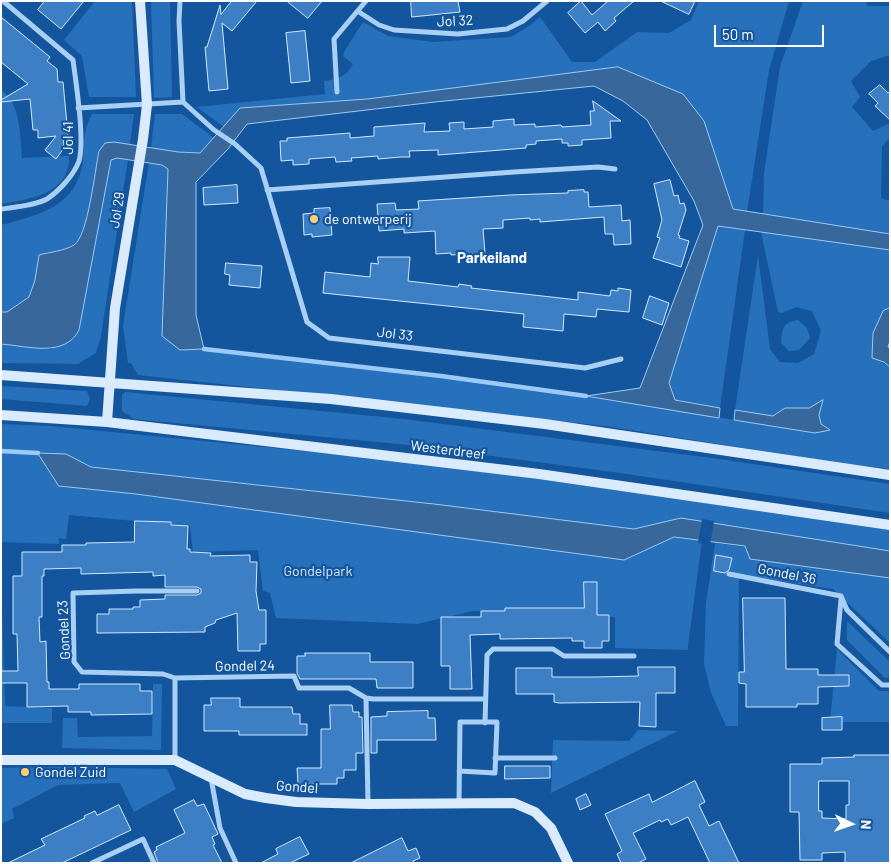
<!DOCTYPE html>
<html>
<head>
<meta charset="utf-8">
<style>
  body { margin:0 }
  #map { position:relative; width:891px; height:864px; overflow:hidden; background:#14569d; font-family:Barlow,sans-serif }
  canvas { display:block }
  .frame { position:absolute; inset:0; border:2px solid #fff; pointer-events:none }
  .north { position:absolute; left:826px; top:799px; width:50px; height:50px; -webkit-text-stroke:4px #14569d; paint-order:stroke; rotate:93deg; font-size:14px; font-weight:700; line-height:20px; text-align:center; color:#fff }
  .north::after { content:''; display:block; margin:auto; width:18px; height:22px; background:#fff; clip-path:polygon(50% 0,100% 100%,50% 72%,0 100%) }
  .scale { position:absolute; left:714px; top:25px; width:110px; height:22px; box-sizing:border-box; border:2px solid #fff; border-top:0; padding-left:6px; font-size:15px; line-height:18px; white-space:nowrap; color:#fff; -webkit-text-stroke:4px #14569d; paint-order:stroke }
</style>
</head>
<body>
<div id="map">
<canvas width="891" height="864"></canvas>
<div class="frame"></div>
<div class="north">N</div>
<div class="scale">50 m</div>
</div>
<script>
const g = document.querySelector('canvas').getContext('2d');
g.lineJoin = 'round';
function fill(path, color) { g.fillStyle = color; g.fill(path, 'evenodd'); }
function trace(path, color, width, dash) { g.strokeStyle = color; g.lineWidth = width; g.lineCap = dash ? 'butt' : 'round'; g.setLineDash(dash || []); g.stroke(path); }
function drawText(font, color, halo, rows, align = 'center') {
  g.font = font + ' Barlow,sans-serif'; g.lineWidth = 4.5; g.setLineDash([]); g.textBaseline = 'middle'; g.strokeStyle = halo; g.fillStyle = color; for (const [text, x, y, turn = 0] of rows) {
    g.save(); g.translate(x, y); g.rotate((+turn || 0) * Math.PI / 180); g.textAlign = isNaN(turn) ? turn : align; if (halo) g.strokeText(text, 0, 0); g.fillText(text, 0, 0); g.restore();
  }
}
fill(new Path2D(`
  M95,1H132L136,97H89L82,56L64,40Z
  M151,1H170L172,97L154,98Z
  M699,1H789L769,70L747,212L733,209L704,121L683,94L618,67L367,99L240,108L224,127L197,107L325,94L324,81C337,80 347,76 353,64L343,56L345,50L363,22L388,36L433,42L511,37L529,26L540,17L572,62H595L637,32L669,33L691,20Z
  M803,1H866L867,6H890V55L871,61L851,81L860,97L852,107L873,131L890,123V138L882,146L881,198L890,201V234L763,214L764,173L780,67Z
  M1,90C21,103 20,136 22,158L69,156C70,194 31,199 1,204Z
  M92,114H134L130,145L114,142L79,239C70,251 53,252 39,255L35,280L29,297L7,312H1V225C39,215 76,207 83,162C85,142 82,133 92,114Z
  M155,114H182L214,138L201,153L178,152L151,148Z
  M117,158L128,159L101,336L96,353L78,364L1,363V344L51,349L79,330L111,159Z
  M149,162L162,165L168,169L180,350L204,349L441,376L586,396L815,433L821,424L819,415L823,401L809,408H785L773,416L735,410L758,255L770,349L780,362L798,363L814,354L821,331L812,311L796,307L782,313L778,312L761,232L890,250V308L883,311L872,358L884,362L890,367V469L845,464L605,426L138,375L131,363H128L123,326Z
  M718,226L745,230L720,408L675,400L669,383Z
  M798,320L807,328L810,338L799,350L789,351L781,343C782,329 783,322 798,320Z
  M1,386L87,391L90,399L87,406L1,399Z
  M125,392L404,419L712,458L890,484V513L620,473L409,445L134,419L122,411V395Z
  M1,424L51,426L436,464L890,530V551L718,524L634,529L434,504L91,467L66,454L38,453L59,486L136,494L624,560L674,537L702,541L688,645V650L615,648V617L473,611L417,624L276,618L270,593L263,591L258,550L193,552L190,526L69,515L66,539L59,538V544L1,542Z
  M715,543L745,547L751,559L890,578V643L833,589L739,575L738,726H726L711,693L704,664L706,603Z
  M1,573L5,706L52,708V723H1Z
  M847,621L890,662V677L885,678L847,640Z
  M837,649L879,691H890V722H830Z
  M153,684H162L161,750L62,748L63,718H77L78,737L152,736Z
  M638,730L678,731L551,793L553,740L629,741Z
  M61,767L167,769L176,789L134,812L120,783L58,785L12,809L14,818L1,824V768Z`), '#2770bb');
const water = new Path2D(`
  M618,67L683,94L704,121L733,209L890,234V250L718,226L669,383L675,400L720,408L719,418L586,396L640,388L703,225L694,201L647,120L623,101L594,86L435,102L247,124L228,149L196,182V315L204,349L180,350L162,336L168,169L162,165L117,158L111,160L79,330C65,358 27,346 1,344V312H7L29,297L35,280L39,255C50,252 64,251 74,245C88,236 95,170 99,151L105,143L114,142L178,152L200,153L240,108L367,99Z
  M890,308V341L888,347L890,349V367L884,362L872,358L873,333L883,311Z
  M823,400L819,415L821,424L830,430L815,433L734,420L735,410L773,416L785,408H809Z
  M38,453L66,454L91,467L434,504L634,529L681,518L890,551V578L750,559L745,546L674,537L624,560L136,494L59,486Z`);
fill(water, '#38689b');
trace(water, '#9ccaf6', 1);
fill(new Path2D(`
  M702,519L714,521L710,545L698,543Z`), '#14569d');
trace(new Path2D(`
  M204,349L441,376L586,396
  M1,451L38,453`), '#9ccaf6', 4.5);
const building = new Path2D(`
  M45,1H84L61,29L38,10Z
  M232,1H257L232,31L222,23L228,89L209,91L205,47H207L220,5L221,14Z
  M287,1H322L308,18Z
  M411,1H458L460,12L412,17Z
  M581,1L592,15L608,1H634L614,18L616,21L605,31L598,22L585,33L568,13Z
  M661,1H695L689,14Z
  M1,17L50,57L47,61L57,69L58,82H63L68,135L63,136L64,148L56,159L45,150L56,136L38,138V130H33L30,99L1,102V100L28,84L1,62Z
  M305,31L310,81L291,83L286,33Z
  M880,85L888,93L890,91V120L875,106L878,103L869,94Z
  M593,101L621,121H610L611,138L582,140V145L568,146V143H562V139L536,141V144L526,145V148L451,154L438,155V150L409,151L410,157H401L378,159V156L351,158L352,161L336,162L335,157L309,159V164L293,165V160L281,161L280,141H287V138L350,133V138L374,136V127L425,123L424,132L450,131L449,123L464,122V129L493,127V121L514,119V125L535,124V127L561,125L562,127L591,125L590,111H594Z
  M670,180L674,196L678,195L680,204L684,203L686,210L678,235L680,236L679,238L689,241L681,267L653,258L660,238L657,237L662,220L654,184Z
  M237,185L238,203L204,205L203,188Z
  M584,190V192H588L589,207L621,205L622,221L630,220L631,244L614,245L613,234H605L604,217L540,222V219L530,220V218L503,220V228L483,229L485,253L451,255V253L436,254L435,231L404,233V229L379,231L377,204L395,203L396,210L419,209L418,201L510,195L568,193V191Z
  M330,208L332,235L312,237V234L304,235L303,214L314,213V209Z
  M378,257H410L408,281L458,287L459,284L472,286L471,288L578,300V292L610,296L611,290L618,291V288L631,290L629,312L597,309L596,317L564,314L563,331L523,327L524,314L323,293L325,272L370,277L371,263L378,264Z
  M226,263L262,266L260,288L229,285L230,275L225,274Z
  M650,296L669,303L662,325L643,318Z
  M135,521L171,522V525L188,526L187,549H190V552L211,553L210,556L250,555V562H257L256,591L259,610H266V644H260V651H238L237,613L216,620L215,623L205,627V632L97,633V614H109V609H133V607H140V600L165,599V595H197L201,593V589L197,587H165V575L153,576V572L81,574V568L44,569V576H42V617H39L40,642L46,641L47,682H49V689H79V684H140V691H152V714L91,715V712H68V706L27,707V683H1V671H18L17,634H13V576H22V552H62V545H86V543L134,542Z
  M716,555L732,558L729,570L725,573L714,571Z
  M584,582H597V615H609V641H602V648H584V641H572V638L500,639V634L470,635L472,689H450V666H441V617H481V611H505V608H584Z
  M743,598H785L786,669H818V675H849V686L818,687V704H797V707H746V684L739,683V672H744Z
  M305,653H370V662H413V688H377L376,679H300L297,673V656H305Z
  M638,667H675V693H656V727L639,726L640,702L559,703L554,702V694H516V668H552V677H596L638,676Z
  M211,698H240V707H292L293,714H300V724H307V735H239V731H204V705H211Z
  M330,705H352L353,712H359V717H362L363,753H356V770H344V778H337V784H298L297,768H321V729H330Z
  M428,711V718H435L436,740H377V753H371V717L387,716V712Z
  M842,717V730H822V718Z
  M854,755H890V863H845V852L822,853V860H800L799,812H790V764H822V758L854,757ZM819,781H849V805H846V819L822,818V811H819Z
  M505,766H550V778L505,779Z
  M695,781L705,802L699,805L709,826L719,821L739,863H710L688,817L671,825L668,819L661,822L660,820L633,833L646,859L638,863H621L617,854L622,851L605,814L649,794L652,802Z
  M586,794L591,805L580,810L576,799Z
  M194,800L197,806L204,804L218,834L212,837L215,844L213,845L222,863H158L154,852L157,850L156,847L185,833L174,810Z
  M119,805L131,830L62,863H8L45,845L41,839L85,818L84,816L95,811L97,815Z
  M300,837L309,854L290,863H261L278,854L276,849Z
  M402,838L408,851L416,848L420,858L413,861L414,863H351Z`);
fill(building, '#3d7fc4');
trace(building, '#d3e8fd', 1);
trace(new Path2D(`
  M180,1L179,21L183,102L214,130L235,144L261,168L307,322L329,338L585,368L621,359
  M359,12L379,25L394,30L458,34L507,29L523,21L547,1
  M337,92L334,39L366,1
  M78,108L183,102
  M267,190L514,172L598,167L615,169
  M1,209C15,207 34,206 47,199C59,191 74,175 79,161C85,140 76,83 73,60L3,1
  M729,574L841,596L847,610L890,652
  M841,599L837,644L882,685H890
  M175,678L294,676L299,688H349L366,698L373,699H485
  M366,698L368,804
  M485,723L487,655L493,649H553L564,656H634
  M495,758H555
  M175,760V678L163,674L82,672L74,662L73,593L137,591H197
  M459,771L495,773L497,722H460L459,803
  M211,778L220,828L236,863
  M92,863L143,839L154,863`), '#aacff4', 5);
trace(new Path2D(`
  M1,375L331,399L545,424L890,475
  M1,415L107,422L539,474L890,525
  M107,422L115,308L143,139L147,105L140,1
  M1,760H175L245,794L266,798L296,802L368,804L514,803L535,812L551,828L568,863`), '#daebfd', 10);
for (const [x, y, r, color] of [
  [314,219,5,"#ffce6d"],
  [25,772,5,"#ffce6d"]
]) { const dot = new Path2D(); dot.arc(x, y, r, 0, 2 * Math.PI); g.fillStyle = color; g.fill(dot); trace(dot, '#14569d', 2); }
drawText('14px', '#fff', '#14569d', [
  ["Jol 32",455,21,-3],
  ["Jol 41",68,138,-90],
  ["Jol 29",117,210,-81],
  ["Jol 33",395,334,7],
  ["Westerdreef",448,450,7],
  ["Gondel 36",787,574,11],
  ["Gondel 23",64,630,-93],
  ["Gondel 24",245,666,-1],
  ["Gondel",297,787,4]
]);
drawText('14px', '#fff', '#14569d', [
  ["de ontwerperij",324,219],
  ["Gondel Zuid",35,772]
], 'left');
drawText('14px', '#d3e8fd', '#14569d', [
  ["Gondelpark",318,571]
]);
drawText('bold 15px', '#fff', '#14569d', [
  ["Parkeiland",492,258]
]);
</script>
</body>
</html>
